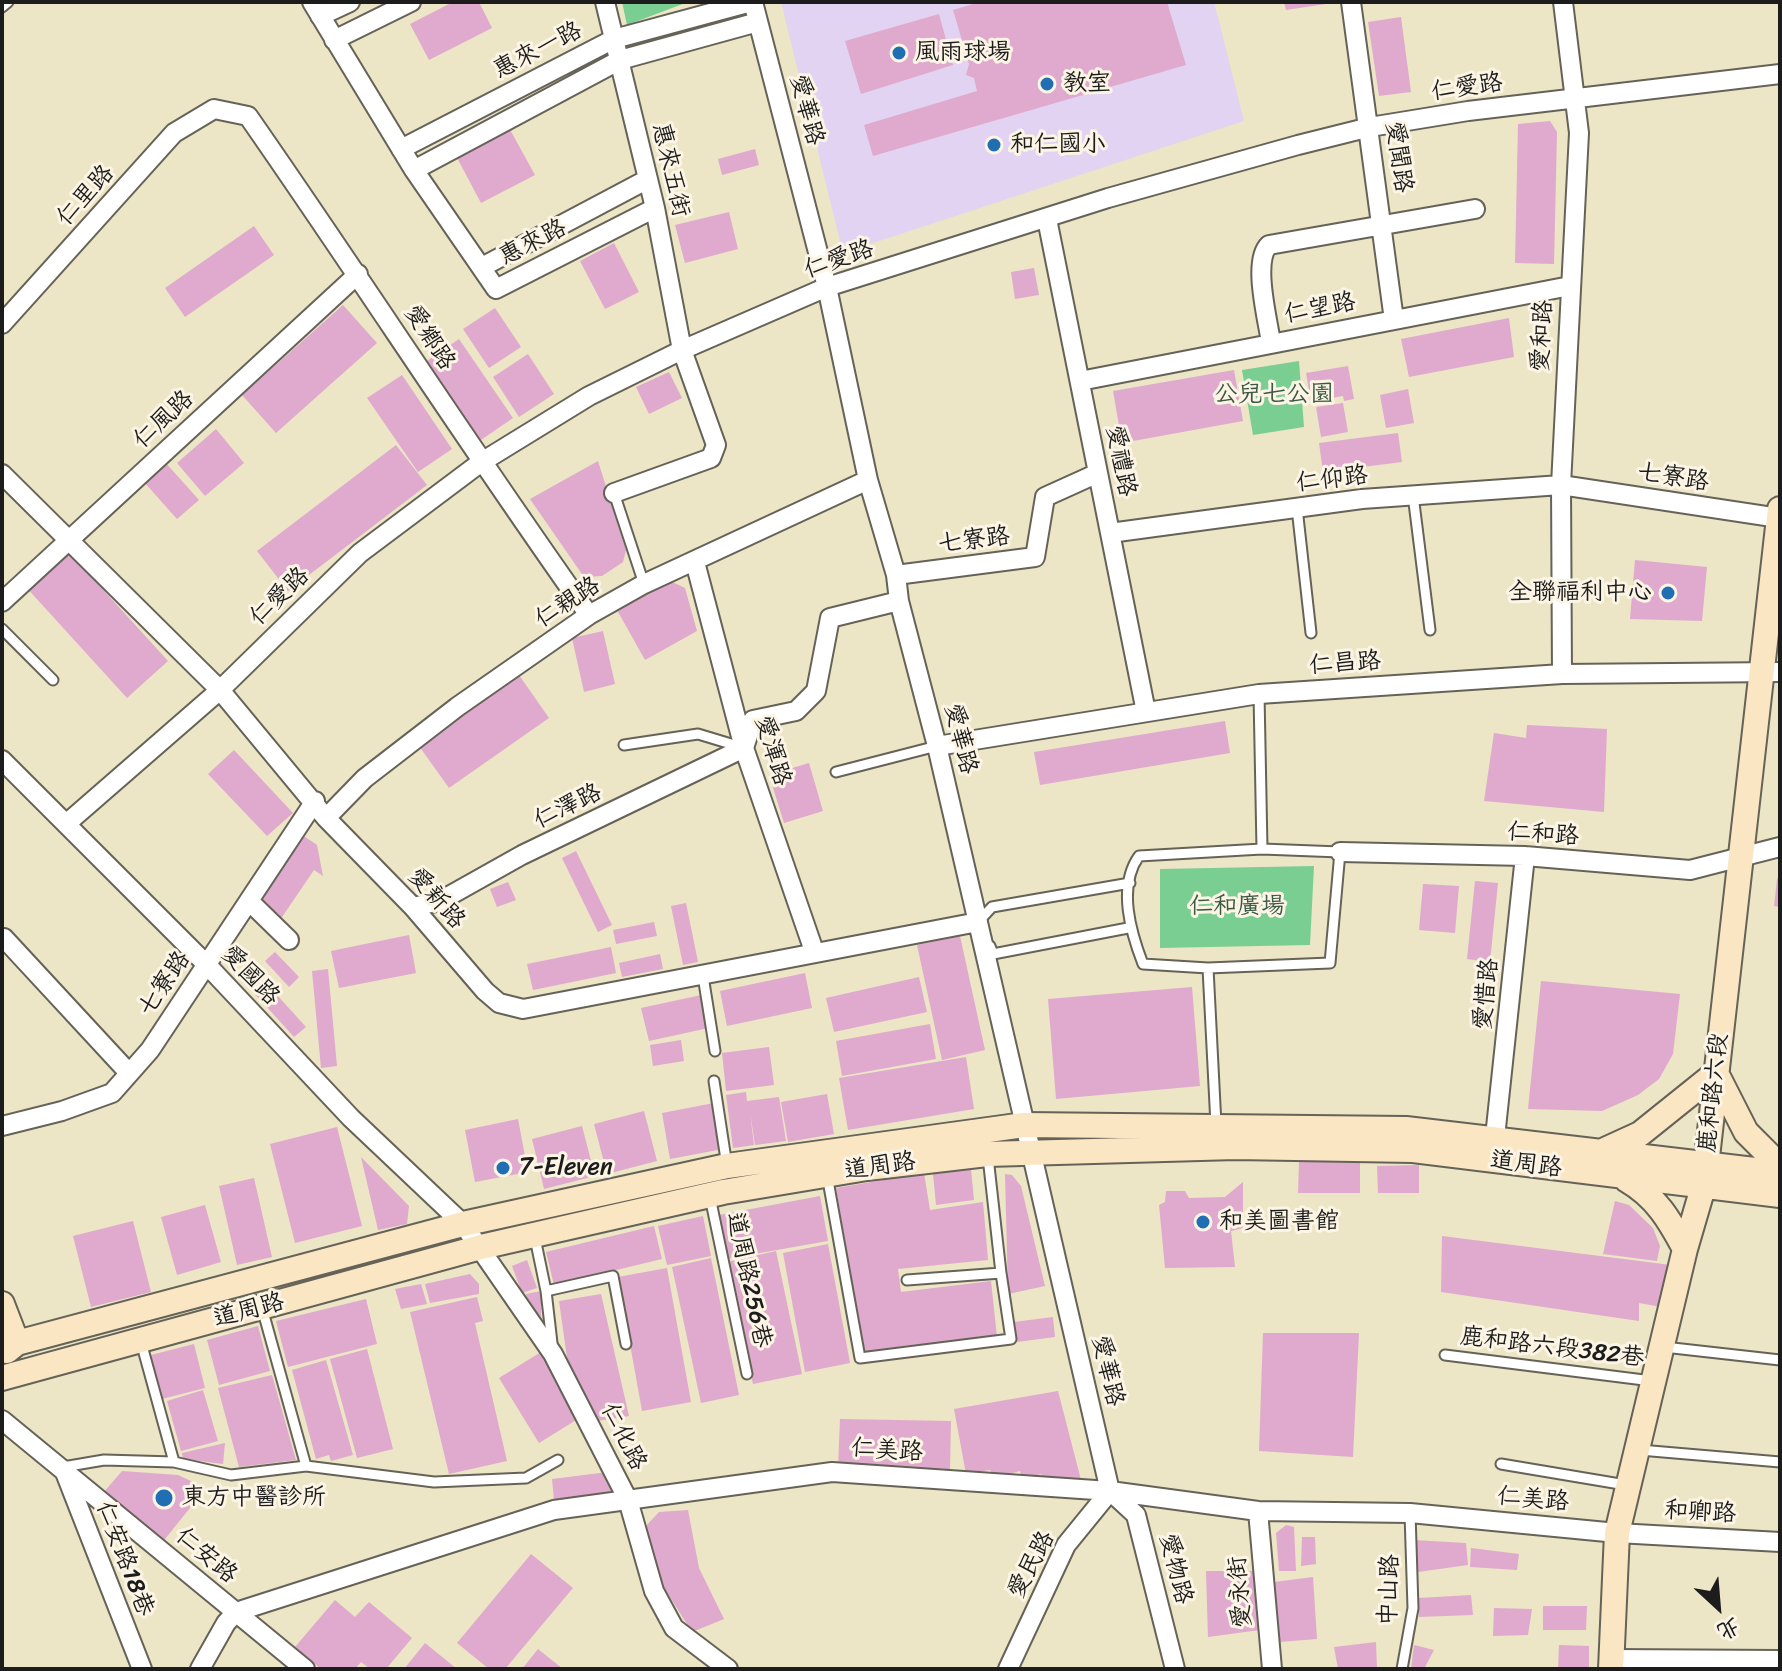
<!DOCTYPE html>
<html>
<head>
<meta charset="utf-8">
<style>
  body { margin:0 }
  #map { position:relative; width:1782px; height:1671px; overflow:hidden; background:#ece5c6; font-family:Sriracha,"LXGW WenKai TC",sans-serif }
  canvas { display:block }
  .frame { position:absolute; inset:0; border:4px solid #1c1c1c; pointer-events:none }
  .north { position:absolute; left:1678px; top:1567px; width:80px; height:80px; -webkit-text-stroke:6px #fcf5e5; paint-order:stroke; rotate:154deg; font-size:22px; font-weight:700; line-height:32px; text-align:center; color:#1c1c1c }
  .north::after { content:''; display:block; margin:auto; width:28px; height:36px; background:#1c1c1c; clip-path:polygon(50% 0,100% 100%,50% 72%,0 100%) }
</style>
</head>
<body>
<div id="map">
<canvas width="1782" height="1671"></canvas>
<div class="frame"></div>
<div class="north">北</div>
</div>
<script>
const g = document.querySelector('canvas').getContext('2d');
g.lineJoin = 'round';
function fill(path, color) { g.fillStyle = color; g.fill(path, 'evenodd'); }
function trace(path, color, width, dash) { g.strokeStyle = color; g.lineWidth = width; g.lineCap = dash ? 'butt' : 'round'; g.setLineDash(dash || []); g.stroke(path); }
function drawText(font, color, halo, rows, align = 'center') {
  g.font = font + ' Sriracha,"LXGW WenKai TC",sans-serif'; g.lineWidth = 6; g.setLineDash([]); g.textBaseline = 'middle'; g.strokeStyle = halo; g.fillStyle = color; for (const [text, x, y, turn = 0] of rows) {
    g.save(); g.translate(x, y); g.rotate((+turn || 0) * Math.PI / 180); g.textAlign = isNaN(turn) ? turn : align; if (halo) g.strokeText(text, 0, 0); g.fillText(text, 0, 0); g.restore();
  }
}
fill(new Path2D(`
  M781,2H1214L1244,121L843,253Z`), '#e3d3f2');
fill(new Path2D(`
  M622,2H688L627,25Z
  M1299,361L1304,427L1253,435L1242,370Z
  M1314,866L1310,945L1160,948V869Z`), '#7bce91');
fill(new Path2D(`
  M453,2H479L492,28L429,60L410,24Z
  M980,2H1167L1186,65L873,156L864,125L977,91L974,78L966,75L969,64L953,10Z
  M1284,2H1326V4L1286,10Z
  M939,14L953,65L861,94L845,41Z
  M1401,17L1411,92L1379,96L1368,22Z
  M1550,121L1557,132L1554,264L1515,263L1518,124Z
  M508,126L535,175L481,203L455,154Z
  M755,149L759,165L722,175L718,159Z
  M729,212L738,249L685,263L675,225Z
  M254,226L274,255L185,317L165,288Z
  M614,243L639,292L605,309L580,261Z
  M1034,268L1039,295L1015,299L1011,272Z
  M343,305L377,343L276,433L242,395Z
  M495,308L521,347L489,368L463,329Z
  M1509,318L1514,357L1409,377L1401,339Z
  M459,339L513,418L478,442L424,363Z
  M528,354L554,394L519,417L493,377Z
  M1348,366L1354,399L1344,401L1343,396L1311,402L1306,373Z
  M1234,370L1243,421L1122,443L1113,391Z
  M669,372L682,398L649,414L636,387Z
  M402,375L452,449L418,472L367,398Z
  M1408,389L1414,423L1386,428L1380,395Z
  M1343,403L1348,432L1321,437L1316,407Z
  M216,429L244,463L205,496L177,463Z
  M1398,433L1402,462L1323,472L1319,443Z
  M396,445L427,485L288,591L257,551Z
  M598,461L626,550L623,562L602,576L584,577L530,499Z
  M165,462L199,500L177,519L144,482Z
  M66,549L168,661L127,698L25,586Z
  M1635,560L1707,567L1702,621L1630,619Z
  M668,580L685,588L697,631L645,660L617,610Z
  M603,631L615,684L584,692L572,638Z
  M519,675L549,718L449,788L419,746Z
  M1225,721L1230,753L1040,785L1034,752Z
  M1527,725L1607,729L1604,812L1484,801L1494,733L1526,738Z
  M234,750L293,813L267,836L208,774Z
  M809,763L823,811L784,823L769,775Z
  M301,834L317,845L323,876L314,870L280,920L254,902Z
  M576,851L612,925L598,932L562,858Z
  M1780,875V907L1774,906L1777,879Z
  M1475,881L1498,883L1490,962L1467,959Z
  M508,882L516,900L497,907L490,889Z
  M1423,884L1459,886L1455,933L1419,930Z
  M686,903L698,962L683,965L671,906Z
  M654,922L657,936L616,944L613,930Z
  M409,935L416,973L339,988L331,951Z
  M960,936L985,1050L942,1060L917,945Z
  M611,947L616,973L533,990L527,964Z
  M275,952L299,977L289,987L265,961Z
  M660,954L663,969L622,977L619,963Z
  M328,969L337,1066L321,1068L312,971Z
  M257,973L306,1027L294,1037L246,984Z
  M805,973L812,1008L727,1026L720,991Z
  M919,977L927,1012L834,1032L826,998Z
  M1541,981L1680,994L1673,1054L1659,1079L1638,1095L1602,1111L1528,1109Z
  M1192,987L1200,1086L1056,1099L1048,999Z
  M706,994L713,1027L649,1041L641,1008Z
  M930,1024L936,1059L842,1076L836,1041Z
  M681,1040L684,1061L653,1066L650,1045Z
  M769,1047L774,1085L726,1091L722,1053Z
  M966,1057L974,1109L848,1130L839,1078Z
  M746,1092L747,1101L779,1097L786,1141L755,1145L750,1112L754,1145L733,1148L726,1095Z
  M827,1094L834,1134L788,1142L781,1102Z
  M714,1103L723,1149L670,1159L662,1113Z
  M644,1111L657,1161L607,1174L594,1124Z
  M518,1119L528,1172L475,1182L465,1130Z
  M582,1126L595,1176L544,1189L532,1139Z
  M337,1127L362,1226L295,1243L270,1144Z
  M361,1157L409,1206L407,1224L378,1230Z
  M1299,1162H1360V1193H1298Z
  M1419,1165V1193H1378L1377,1166Z
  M971,1169L974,1200L936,1205L933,1174Z
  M924,1173L930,1210L983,1202L988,1260L898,1269L901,1292L991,1281L997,1337L864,1354L836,1188Z
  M1005,1174L1012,1175L1021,1186L1045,1286L1008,1294Z
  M254,1178L272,1257L237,1265L219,1186Z
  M1243,1182V1228L1231,1231L1235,1267L1165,1268L1159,1205L1165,1202L1166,1191H1185L1189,1198L1225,1197Z
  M820,1196L828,1241L726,1259L719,1215Z
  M1615,1201L1629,1205L1653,1228L1660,1246L1657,1261L1603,1254Z
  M205,1205L221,1262L177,1275L161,1217Z
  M703,1216L711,1256L667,1265L658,1226Z
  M133,1221L151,1292L91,1307L73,1236Z
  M654,1226L662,1259L554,1285L546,1252Z
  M1442,1236L1671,1265L1662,1307L1639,1303V1321L1441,1292Z
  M828,1244L850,1363L805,1372L783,1253Z
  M776,1251L802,1374L753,1384L727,1262Z
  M711,1258L739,1395L701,1403L672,1267Z
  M527,1260L537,1288L522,1293L512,1266Z
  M667,1268L691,1402L642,1411L618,1277Z
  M470,1274L479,1284V1294L430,1303L425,1284Z
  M421,1284L427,1304L401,1309L395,1289Z
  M541,1291V1317L529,1305L526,1294Z
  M601,1294L629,1416L597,1421L569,1372L559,1301Z
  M477,1297L483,1321L475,1323L507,1461L449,1474L410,1312Z
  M366,1299L377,1344L288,1367L276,1321Z
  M1053,1317L1055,1337L1017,1342L1014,1322Z
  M258,1326L270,1371L219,1385L207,1340Z
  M1263,1333H1359L1353,1457L1259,1451Z
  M194,1344L205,1388L162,1399L151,1355Z
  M367,1349L393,1449L357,1458L330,1359Z
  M541,1352L581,1417L539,1443L499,1378Z
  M326,1360L353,1455L331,1461L329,1455L316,1459L292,1370Z
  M272,1375L296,1460L239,1467L218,1388Z
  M203,1390L218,1441L181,1451L167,1401Z
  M1058,1391L1081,1480L1045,1482L1041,1474L1022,1479L1020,1471L995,1478L990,1470L966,1474L954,1409Z
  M840,1419L951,1421L950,1470L838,1468Z
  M225,1443L223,1464L183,1459L182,1453Z
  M122,1471L178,1475L206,1488L161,1544L103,1493Z
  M608,1472L611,1492L554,1500L552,1479Z
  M688,1510L699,1568L724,1619L692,1632L661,1583L645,1527L659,1512Z
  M1286,1525L1294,1527L1296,1571H1279L1276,1533Z
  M1302,1537H1315L1316,1564L1301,1566Z
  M1413,1540L1466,1543L1468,1565L1418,1572Z
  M1471,1548L1519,1554L1517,1570L1470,1567Z
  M531,1554L573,1588L505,1669H489L457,1643Z
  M1206,1571H1256L1260,1630L1208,1637Z
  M1313,1577L1317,1639L1279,1642L1274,1582Z
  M1471,1595L1473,1615L1419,1617L1418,1598Z
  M335,1600L355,1617L369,1602L412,1638L386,1669H370L361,1662L355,1669H321L295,1647Z
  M1543,1606H1587L1586,1630H1543Z
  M1494,1608L1532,1609L1528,1635L1493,1636Z
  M1376,1642L1377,1669H1338L1334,1647Z
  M425,1643L457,1669H404Z
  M1414,1645L1434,1650L1424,1669H1411Z
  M1559,1645L1589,1646V1669H1558Z
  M538,1649L563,1669H522Z`), '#dfaacd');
const lane = new Path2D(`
  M2,7L8,2
  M614,493L644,584
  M1413,495L1430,630
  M1297,508L1311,633
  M2,629L53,680
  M1259,694L1262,849
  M624,745L698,734L741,747
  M836,772L937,746
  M1262,849L1340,852L1330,963L1208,968L1143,964C1131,933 1117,887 1139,856Z
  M978,922L992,907L1130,883
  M990,946L993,954L1128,928
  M1208,968L1216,1125
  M703,976L715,1051
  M714,1081L727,1166
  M827,1175L860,1358L1011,1339L1001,1273
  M710,1197L747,1374
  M535,1238L546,1291L613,1276L626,1344
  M907,1280L1001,1273L988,1157
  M546,1291L552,1343
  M262,1308L306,1466
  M141,1342L174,1462
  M1664,1347L1780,1360
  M1445,1355L1652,1381
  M1640,1450L1780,1462
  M1501,1464L1626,1485
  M63,1467L104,1460L174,1462L231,1475L306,1466L434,1482L526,1478L558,1460
  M1402,1669L1413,1608L1410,1513`);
const street = new Path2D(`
  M312,2L414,170L496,289L655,208
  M605,2L655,208L682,350L716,445L711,458L614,493
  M753,2L827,287L868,480L896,575L899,601L937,746L1110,1491
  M1351,2L1394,320
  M320,16L350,2
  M334,40L411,2
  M401,149L614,39L751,2
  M414,170L620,60L758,22
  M1047,219L1146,712
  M482,267L648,179
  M2,324L174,133L214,109L248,116C363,281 472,451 589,615
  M1271,343C1268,320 1252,261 1269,245L1475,209
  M1080,381L1570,286
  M2,474L220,690L326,818L413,907L485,991L499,1003L523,1009L978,922
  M1110,533L1362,499L1561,485L1779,518
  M695,562L744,748L814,951
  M896,575L1035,557L1045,497L1098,473
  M2,602L358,274
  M1562,674L1561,485L1579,133L1563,2
  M937,746L1259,694L1562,674L1780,672
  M2,760L207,965L351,1118L463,1224L553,1354L628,1500L654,1591L674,1628L728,1669
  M326,818L365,778L457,707L589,615L644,584L868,480
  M66,824L220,690L360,553L480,463L589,396L682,350L827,287L1108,198L1298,145L1370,127L1468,111L1780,74
  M1340,852L1525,856L1690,870L1780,847
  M249,901L289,940
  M413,907L440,901L522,855L744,748L753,720L796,711L816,691L830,618L899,601
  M4,938L129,1073
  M2,1126L62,1111L112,1093L150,1050L315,801
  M1495,1137L1525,856
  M2,1420L305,1669
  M64,1470L142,1669
  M1110,1491L1136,1515L1175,1669
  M1258,1511L1272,1669
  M1612,1659L1780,1660
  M200,1669L226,1623L236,1612L554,1510L832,1472L1110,1491L1258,1511L1410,1513L1617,1533L1780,1542
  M1008,1669L1066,1545L1110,1491`);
const secondary = new Path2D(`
  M1605,1150L1640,1134L1716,1073L1746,1132L1780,1166
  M1627,1180C1656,1197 1669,1219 1685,1249
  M2,1304L17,1343L7,1351
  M2,1347L463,1224L727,1166L1024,1125L1406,1129L1780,1173
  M2,1378L481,1247L723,1192L867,1168L987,1154L1236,1147L1413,1150L1780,1195
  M1611,1669L1617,1533L1685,1249L1704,1184L1780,509`);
trace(lane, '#656258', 13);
trace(street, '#656258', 22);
trace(secondary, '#656258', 28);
trace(lane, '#fff', 9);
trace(street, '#fff', 18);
trace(secondary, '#fbe6c4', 24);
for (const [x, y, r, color] of [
  [899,53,8,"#1f6fb2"],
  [1047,84,8,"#1f6fb2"],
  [994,145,8,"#1f6fb2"],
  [1668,593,8,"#1f6fb2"],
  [503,1168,8,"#1f6fb2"],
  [1203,1222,8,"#1f6fb2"],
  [164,1498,10,"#1f6fb2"]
]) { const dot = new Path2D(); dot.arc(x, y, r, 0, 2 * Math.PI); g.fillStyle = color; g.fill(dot); trace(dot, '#fcf5e5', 3); }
drawText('24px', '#1c1c1c', '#fcf5e5', [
  ["惠來一路",538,51,-27],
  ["仁愛路",1467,88,-8],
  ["愛華路",806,110,75],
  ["愛聞路",1398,157,82],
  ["惠來五街",670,170,77],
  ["仁里路",86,196,-48],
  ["惠來路",533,243,-27],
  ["仁愛路",839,260,-19],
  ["仁望路",1320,309,-11],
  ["愛和路",1543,336,-87],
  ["愛鄉路",429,338,57],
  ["仁風路",164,420,-43],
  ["愛禮路",1120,461,79],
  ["七寮路",1673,478,9],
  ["仁仰路",1332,480,-7],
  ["七寮路",974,541,-7],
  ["仁愛路",280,597,-44],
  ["仁親路",568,603,-33],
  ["仁昌路",1345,664,-4],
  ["愛華路",960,739,76],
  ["愛渾路",772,751,73],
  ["仁澤路",568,807,-26],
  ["仁和路",1543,835,4],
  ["愛新路",436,899,48],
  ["愛國路",250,976,46],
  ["七寮路",165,984,-56],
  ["愛惜路",1487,994,-84],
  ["鹿和路六段",1714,1093,-84],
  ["道周路",1526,1165,7],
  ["道周路",880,1167,-8],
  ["道周路256巷",748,1280,78],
  ["道周路",249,1311,-15],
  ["鹿和路六段382巷",1552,1348,7],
  ["愛華路",1107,1371,77],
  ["仁化路",623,1437,63],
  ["仁美路",887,1451,4],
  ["仁美路",1533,1500,5],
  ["和卿路",1700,1513,3],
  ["仁安路",206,1556,40],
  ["仁安路18巷",124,1559,69],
  ["愛民路",1032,1565,-62],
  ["愛物路",1175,1569,76],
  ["中山路",1390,1590,-88],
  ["愛永街",1241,1592,-95]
]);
drawText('24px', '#1c1c1c', '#fcf5e5', [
  ["風雨球場",915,53],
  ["教室",1063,84],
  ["和仁國小",1010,145],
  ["全聯福利中心",1652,593,"right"],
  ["7-Eleven",519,1168],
  ["和美圖書館",1219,1222],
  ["東方中醫診所",182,1498]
], 'left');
drawText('24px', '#3d5a45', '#fcf5e5', [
  ["公兒七公園",1274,395],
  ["仁和廣場",1237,907]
]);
</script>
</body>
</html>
